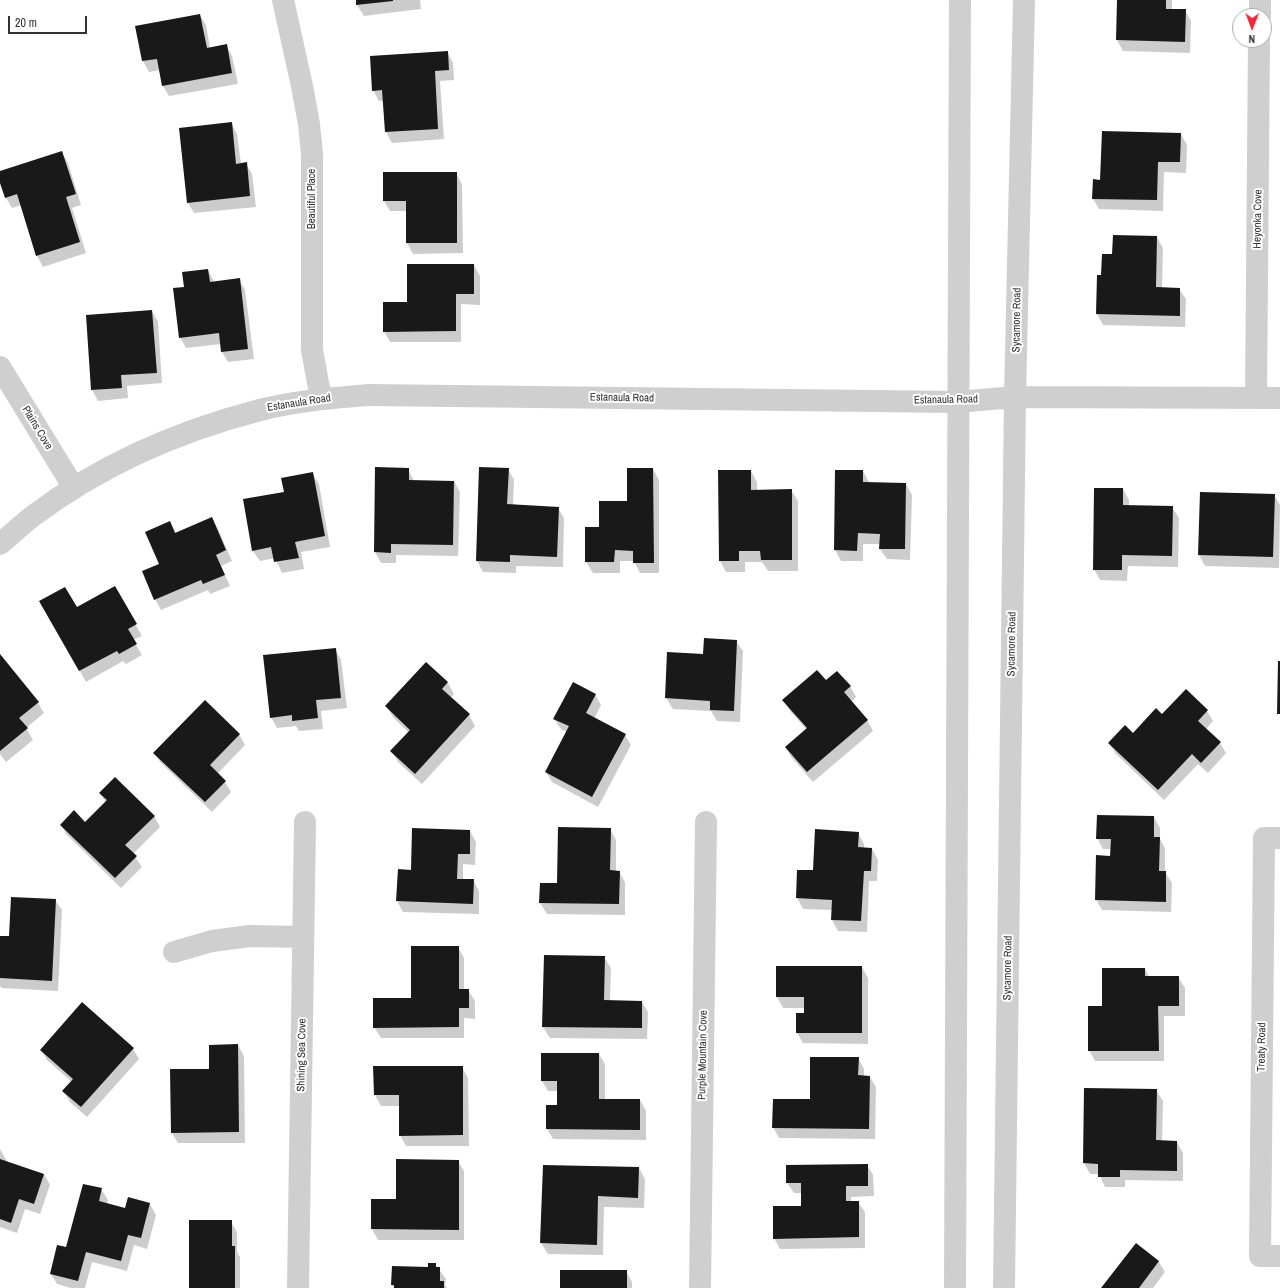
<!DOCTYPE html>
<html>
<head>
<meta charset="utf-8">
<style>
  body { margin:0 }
  #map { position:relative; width:1280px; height:1288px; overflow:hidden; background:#fff; font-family:"Archivo Narrow",sans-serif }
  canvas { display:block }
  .north { position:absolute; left:1232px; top:8px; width:40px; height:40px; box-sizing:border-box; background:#fff; border:1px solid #adadad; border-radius:50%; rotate:181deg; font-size:11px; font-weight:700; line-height:16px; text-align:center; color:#323232 }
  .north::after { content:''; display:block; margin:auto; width:14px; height:18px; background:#f5283c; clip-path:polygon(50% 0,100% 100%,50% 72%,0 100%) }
  .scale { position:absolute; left:8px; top:16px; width:79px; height:18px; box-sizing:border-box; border:2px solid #323232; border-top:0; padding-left:5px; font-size:12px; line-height:14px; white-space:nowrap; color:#323232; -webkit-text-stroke:3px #fff; paint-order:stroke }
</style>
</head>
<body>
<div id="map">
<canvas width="1280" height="1288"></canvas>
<div class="north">N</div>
<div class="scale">20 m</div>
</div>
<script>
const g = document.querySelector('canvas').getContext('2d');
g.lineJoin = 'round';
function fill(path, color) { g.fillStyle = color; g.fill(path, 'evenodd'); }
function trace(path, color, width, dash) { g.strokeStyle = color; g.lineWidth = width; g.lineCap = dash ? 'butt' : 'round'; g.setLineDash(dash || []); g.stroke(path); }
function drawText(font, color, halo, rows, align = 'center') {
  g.font = font + ' "Archivo Narrow",sans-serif'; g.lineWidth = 4; g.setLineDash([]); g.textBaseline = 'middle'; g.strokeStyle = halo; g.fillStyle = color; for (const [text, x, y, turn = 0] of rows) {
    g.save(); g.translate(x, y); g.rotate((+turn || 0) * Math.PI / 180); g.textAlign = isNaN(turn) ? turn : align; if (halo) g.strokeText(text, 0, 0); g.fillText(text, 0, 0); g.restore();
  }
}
fill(new Path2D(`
  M357,0H420L421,9L364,16L357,5Z
  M1116,0H1172V10H1185L1191,21L1190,53L1123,51L1117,40L1118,0Z
  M200,15L206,25L210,48L226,45L232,56L238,84L169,96L163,86L160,70L149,72L143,61L136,26Z
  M447,52L453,63L454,80L440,81L444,139L392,143L386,132L384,101H379L373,90Z
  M231,123L237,134L241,164H246L252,174L256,207L194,213L188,203Z
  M1181,134L1187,145L1186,173L1164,172L1163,211L1099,209L1093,199L1101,181Z
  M62,153L68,163L81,205L72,208L86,253L43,267L37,256L22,205L12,208L6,198L0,180V172Z
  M456,173L462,184L463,253L413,254L407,243V211H390L384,201Z
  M1157,237L1163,248L1162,288L1179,289L1186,299L1185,327L1103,325L1097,314L1098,276H1102Z
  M474,265L480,276V305L461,304V342H390L384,331L408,303Z
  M208,270L214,282L239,279L245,290L254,359L228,362L222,352L221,344L186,348L180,337L185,288Z
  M152,311L158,322L162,383L127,386L128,398L98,401L92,390L87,316Z
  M408,469L414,481H454L460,492L458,556L396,555V563H381L375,552Z
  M508,469L514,480L513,506L558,508L564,518L563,567L516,566V573L483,572L477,561Z
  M653,469L659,480V573H640L634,561H620V573H593L586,562Z
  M719,471H751L757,482V491L791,490L798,501V571H768L762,562H745V572H726L720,561Z
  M863,471L869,482L906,484L912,495L910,560L887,559L880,549L881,544H863V561H841L835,550Z
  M312,473L319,484L330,547L301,552L304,569L282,573L275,558L260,561L253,551L244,500L285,492Z
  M1123,489L1129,500V506L1172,507L1179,518L1178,567L1128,566L1127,581L1100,580L1094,569Z
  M1274,495L1280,505L1279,568L1205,566L1199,555Z
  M212,518L218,529L232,561L221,566L230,586L210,594L208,590L161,610L155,599L160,564L170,522L176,533Z
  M114,587L142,636L133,640L142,655L126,664L123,661L86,682L41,601L76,608Z
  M736,641L743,651L740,722L717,721L711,711L673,709L666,698L668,653L704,655Z
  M335,649L341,660L347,708L321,711L323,729L299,731L296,726L277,728L271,717Z
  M0,656L38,703L44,713L26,728L33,740L6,762L0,754Z
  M426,664L448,683L454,694L450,698L469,715L475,726L422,784L398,762L392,752L409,733L393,717L387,707Z
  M826,682L850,686L856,697L851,702L867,720L873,731L813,782L792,758L786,748L807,730L790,711L784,700Z
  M595,694L601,705L594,719L625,735L631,745L598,807L552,782L546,772L567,732L561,729L554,719Z
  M1207,711L1213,721L1206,729L1220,743L1226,753L1208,773L1198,764L1164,800L1116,754L1109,743L1133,735L1162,716Z
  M239,734L245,745L217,774L225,782L231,792L212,812L161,763L154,753Z
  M100,793L154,816L160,827L133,854L142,867L121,888L67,835L61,825L85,823L106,803Z
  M1154,817L1160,828V839L1165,848V872L1172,883L1171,912L1102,910L1096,900L1111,857L1112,849H1103L1097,838Z
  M610,829L616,840V871L619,872L625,882V915L547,914L540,903Z
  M470,831L476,842L475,865L463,864V880H473L479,891V914L403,912L397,901L398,870L412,871Z
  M858,833L864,844V849H872L878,860L877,881H869L867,932L838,931L832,920L833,910L803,909L797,898L798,871H814Z
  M55,900L62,910L58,991L2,988L0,986V937H10Z
  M458,947L464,958V990H468L475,1001V1019L464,1018V1038H381L374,1027L412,999Z
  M604,957L611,968L610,1001L642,1002L648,1012L647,1039L550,1038L543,1027Z
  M862,967L868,978V1044L803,1043L797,1033L805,1014V1008H783L777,997Z
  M1145,969L1149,977H1178L1185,988V1016H1164V1061H1095L1089,1050L1103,1007Z
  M238,1045L244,1056L245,1143H178L172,1133L210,1070Z
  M133,1049L139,1059L87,1117L70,1102L64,1092L72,1082L47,1060L41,1050Z
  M599,1054L605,1064V1100H640L646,1111V1140L553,1139L547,1129L558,1106V1091H548L542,1081Z
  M858,1058L864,1069V1076L870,1077L876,1087L875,1139L779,1138L773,1127L811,1100Z
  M462,1067L468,1078L469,1146H406L400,1135V1106H381L375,1095Z
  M1085,1089L1156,1090L1163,1101L1162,1142H1177L1183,1153V1181L1125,1180V1187H1105L1099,1174H1090L1084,1163Z
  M0,1149L6,1160V1162L44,1174L50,1185L40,1214L25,1209L17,1233L0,1227Z
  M458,1161L464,1171V1240H378L372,1229L397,1200Z
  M867,1165L873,1175L874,1196L851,1197V1202H858L865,1212V1248L780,1249L774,1238L802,1207V1193H794L787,1183Z
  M544,1166L639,1168L645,1179L644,1208L604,1207L603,1255L548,1254L541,1243Z
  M101,1189L108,1200L107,1204L126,1209L129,1198L150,1204L156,1215L147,1249L134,1245L127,1271L92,1262L85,1288H71L57,1284L51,1274Z
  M231,1222L237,1232V1252L240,1257V1288H190Z
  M1136,1245L1159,1262L1165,1272L1153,1288H1103Z
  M435,1264L446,1279L445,1285L447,1288H394L392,1285Z
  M626,1271L632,1282V1288H561Z`), '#0003');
fill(new Path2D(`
  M356,0H393V1L356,5Z
  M1117,0H1166V9H1186L1185,42L1116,40Z
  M200,14L207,48L227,44L232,73L162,86L157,59L142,61L135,26Z
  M448,51L449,70L435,71L438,129L385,132L382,90L372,91L370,56Z
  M232,122L236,164L247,162L250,196L187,203L179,128Z
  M1102,131L1181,133L1180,162H1158L1157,200L1092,199L1093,179L1100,180Z
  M62,151L76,194L66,197L80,242L36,256L17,194L5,198L0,183V171Z
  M383,172H457V243H406V201H383Z
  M1113,235L1157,236L1156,287L1180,288V316L1096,314L1097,275H1101L1102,254H1112Z
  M407,264H474V294H456V331L383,332V302H407Z
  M208,269L210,282L240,278L248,349L221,352L219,333L179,338L173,288L184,287L182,272Z
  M152,310L157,373L121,375L122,388L91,390L86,315Z
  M375,467L409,468V480L454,481L453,545L391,544V553L374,552Z
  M479,467L509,468L507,504L559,507L557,557L510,555V562L476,561Z
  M627,468H653L654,563H633V551L615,550L614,562H585V527H599V501H627Z
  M718,470H751V490L792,489V560H761L760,551H739V561H719Z
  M835,470H863V482L906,483L905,549H879L880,534L858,533L857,551L834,550Z
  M313,472L325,536L295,542L299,558L274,562L271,547L252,551L243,499L284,492L281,478Z
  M1094,488H1123V505L1173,506L1172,556L1122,555V570H1093Z
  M1200,492L1275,494L1273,557L1198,555Z
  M212,517L226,550L216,555L225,575L203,584L201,580L154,600L142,571L159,564L145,532L170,521L175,533Z
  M115,586L137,624L128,629L137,644L119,654L117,651L79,671L39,601L65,587L77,607Z
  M704,638L737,640L734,711L710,710V701L665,698L667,652L703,654Z
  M336,648L341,698L316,700L318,718L292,721V715L270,718L263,655Z
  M0,654L39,702L19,718L28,728L0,751Z
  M1278,661H1280V714H1277Z
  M426,662L448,682L442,689L470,714L415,774L390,751L410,730L385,706Z
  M817,670L826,680L837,671L851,686L844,692L868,720L807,772L785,747L807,728L782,700Z
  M573,682L596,694L586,713L626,734L592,797L545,772L569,726L553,719Z
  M1186,689L1208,710L1198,721L1221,742L1201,763L1192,754L1158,790L1108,743L1125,725L1133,733L1156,708L1162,714Z
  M205,700L240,734L210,765L226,781L205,802L153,753Z
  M115,777L155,816L125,845L137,856L115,878L60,825L74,810L85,822L107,800L99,793Z
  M1097,815L1154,816V837H1160L1159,871H1166V902L1095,900L1096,855L1110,856L1111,839H1096Z
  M558,827L611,828L610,870L620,871L619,904L539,903L540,883H557Z
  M412,828L470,830V854H458L457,879H474L473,904L396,901L398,869L411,870Z
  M815,829L859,832L858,847L872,848L871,871H864L861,921L831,920L832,900L796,898L797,870H813Z
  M11,897L56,899L52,981L0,978V936H9Z
  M411,946H459V989H469V1008H459V1027L373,1028V998H411Z
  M544,955L605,956L604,1000L642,1001V1028L542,1027Z
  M776,966H862V1033H796V1013H804V997H776Z
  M1102,968H1145V976H1179V1006H1158L1159,1051H1088V1006H1102Z
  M82,1002L134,1048L81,1107L62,1091L73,1079L40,1050Z
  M238,1044L239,1132L171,1133L170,1069H209V1045Z
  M541,1053H599V1099H640V1130L546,1129V1105H557V1081H541Z
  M810,1057H859L858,1075L870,1076L869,1129L772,1128L773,1099H810Z
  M373,1066H463V1135L399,1136V1095H374Z
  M1084,1088L1157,1089L1156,1140L1177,1141V1171L1120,1170V1177H1098V1164L1083,1163Z
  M0,1159L44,1174L34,1204L19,1199L11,1223L0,1219Z
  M396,1159L459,1160V1230L371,1229V1199H396Z
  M868,1164V1186H846V1201H859V1237L773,1239V1206H801V1183H786V1165Z
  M543,1165L639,1167L638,1198L598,1196L597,1245L540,1243Z
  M83,1184L102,1188L99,1201L125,1208L128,1197L150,1203L141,1238L128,1235L121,1261L86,1252L78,1281L50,1274L57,1245L66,1247Z
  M189,1220H232V1246H235V1288H189Z
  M1136,1243L1159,1261L1139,1288H1101Z
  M428,1263H436V1267H440V1281H444V1288H394V1285H391L392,1266L428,1267Z
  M560,1270H627V1288H560Z`), '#191919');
trace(new Path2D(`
  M283,0L302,86L309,124L312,154V350L321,399
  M1260,16V0
  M0,367L74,488
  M1256,397L1259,40
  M0,544C11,535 21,525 33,516C99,466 179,431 260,410C295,401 332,398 368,395L957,402L1015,397L1280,398
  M1280,838H1264L1260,1256H1280
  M174,952L212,941L250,936L303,937
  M298,1288L305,822
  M700,1288L706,822
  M955,1288L960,0
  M1004,1288L1015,397L1024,0`), '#cfcfcf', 22);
drawText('11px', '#323232', '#fff', [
  ["Beautiful Place",312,199,-90],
  ["Heyonka Cove",1258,219,-89],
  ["Sycamore Road",1017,320,-89],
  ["Estanaula Road",622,398,1],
  ["Estanaula Road",946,400,-1],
  ["Estanaula Road",299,403,-9],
  ["Plains Cove",37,428,59],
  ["Sycamore Road",1012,644,-89],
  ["Sycamore Road",1008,968,-89],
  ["Treaty Road",1262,1047,-89],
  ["Shining Sea Cove",302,1055,-89],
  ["Purple Mountain Cove",703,1055,-89]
]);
</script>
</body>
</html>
